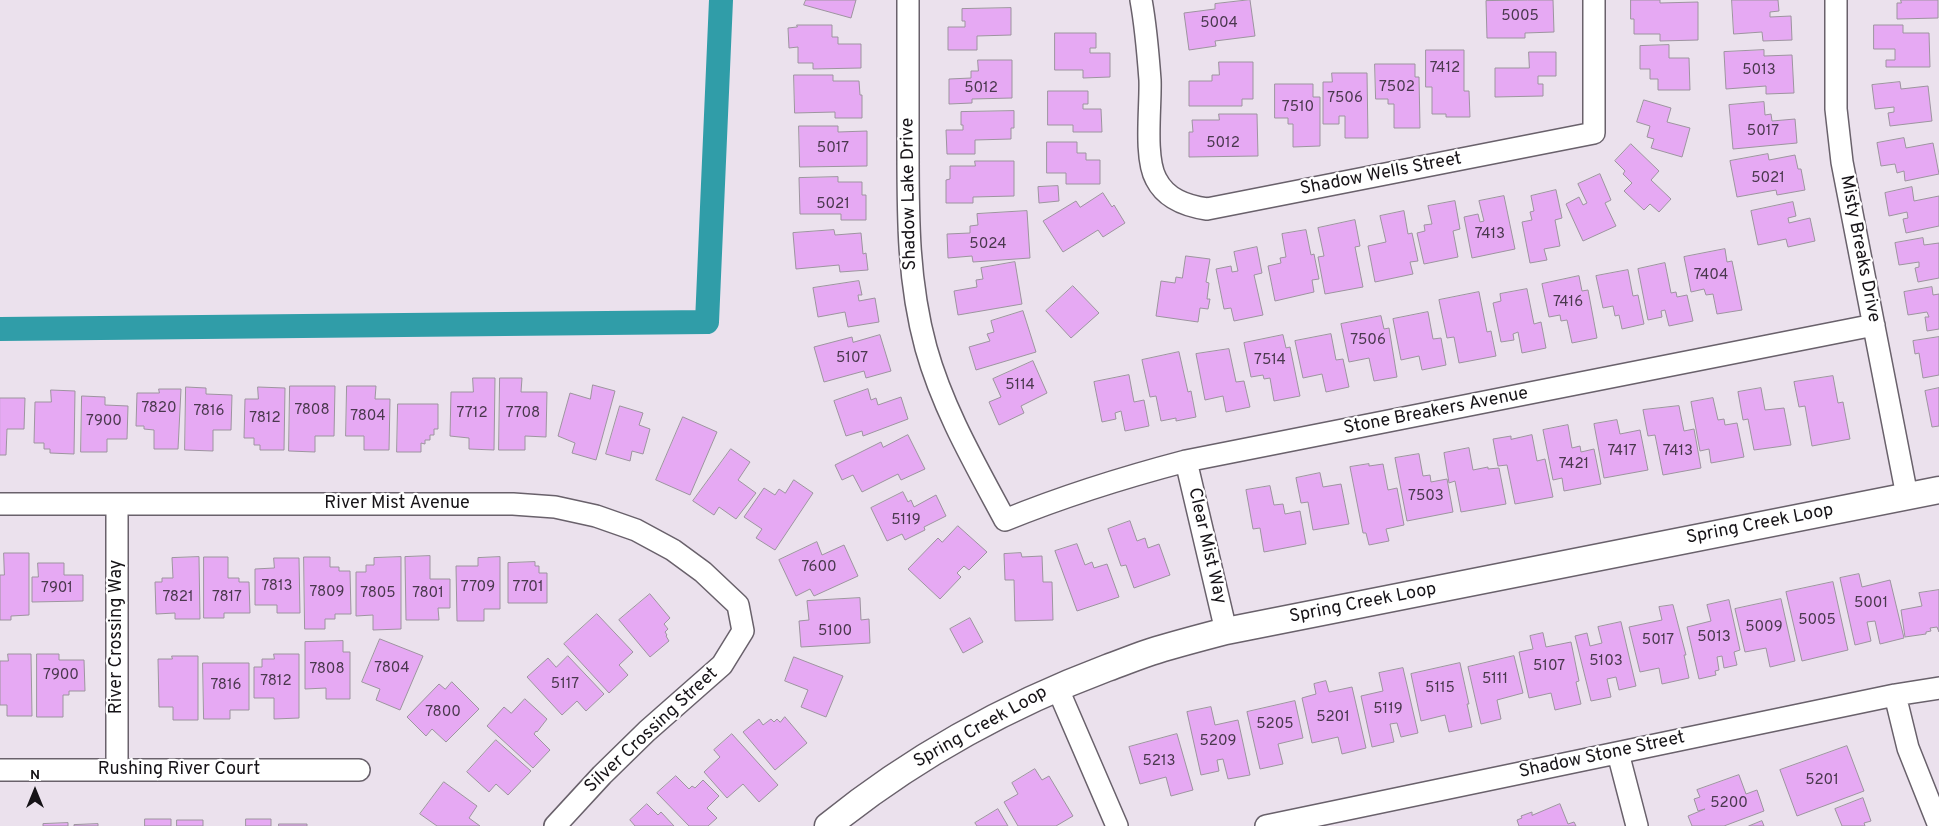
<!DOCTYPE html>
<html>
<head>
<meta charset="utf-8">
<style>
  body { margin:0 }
  #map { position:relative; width:1939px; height:826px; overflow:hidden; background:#ebe1ed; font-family:Overpass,sans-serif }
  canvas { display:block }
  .north { position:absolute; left:10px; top:766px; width:50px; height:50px; -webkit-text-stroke:4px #fff; paint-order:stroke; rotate:0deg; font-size:14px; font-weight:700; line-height:20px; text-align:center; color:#161317 }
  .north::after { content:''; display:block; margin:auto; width:18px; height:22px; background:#161317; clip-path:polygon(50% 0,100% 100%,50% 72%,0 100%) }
</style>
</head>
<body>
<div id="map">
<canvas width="1939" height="826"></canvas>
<div class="north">N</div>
</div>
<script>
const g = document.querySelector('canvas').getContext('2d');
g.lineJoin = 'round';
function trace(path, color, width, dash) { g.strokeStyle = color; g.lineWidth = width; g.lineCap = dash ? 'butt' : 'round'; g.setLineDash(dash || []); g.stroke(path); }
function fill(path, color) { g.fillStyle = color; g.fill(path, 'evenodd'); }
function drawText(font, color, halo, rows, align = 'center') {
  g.font = font + ' Overpass,sans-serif'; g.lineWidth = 4.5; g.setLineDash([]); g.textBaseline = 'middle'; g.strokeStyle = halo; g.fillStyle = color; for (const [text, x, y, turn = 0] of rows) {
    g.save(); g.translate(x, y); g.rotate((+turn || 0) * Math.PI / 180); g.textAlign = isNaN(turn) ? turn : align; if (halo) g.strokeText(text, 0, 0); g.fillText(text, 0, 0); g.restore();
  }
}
trace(new Path2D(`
  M0,329L707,322L721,0`), '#309da8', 24);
const building = new Path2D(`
  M806,0H856L851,18L804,5Z
  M1250,0L1255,36L1215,41L1216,46L1189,50L1184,13L1215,9V4Z
  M1528,0H1553L1554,32L1525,33V38H1487L1486,1Z
  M1631,0H1660V3L1698,2V40L1660,41V34H1634V19H1631Z
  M1732,0H1778L1779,11L1770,12V17L1791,16L1792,40L1763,41L1762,32L1734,34Z
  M1901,0H1938V18L1897,19V3H1901Z
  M1011,8V35L977,36V50H948V27H965V21H962V9Z
  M797,25H832V37H838V44H861V68L813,69V63H798V47L789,48L788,28L797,27Z
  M1874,25H1903V33H1929L1930,67H1886V60H1895V49H1874Z
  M1055,33H1096V48H1090V53H1110V77L1083,78V70H1055Z
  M1669,45V58H1689L1690,90H1658V79H1650V69H1640V46Z
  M1426,50H1464V91H1469L1470,117H1446V114H1432V87H1426Z
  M1764,50V56L1792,55L1794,93L1766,94V86L1726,89L1724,52Z
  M1529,52H1556V76H1538V84H1543V96L1495,97V68H1529Z
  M978,60H1012V98L972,99V103L949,104V79L971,78V71H978Z
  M1219,62H1253V99H1242V106H1189V81H1212V75H1219Z
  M1375,64H1415V77H1419L1420,128H1394V104H1388V99H1376Z
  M1332,73H1367L1368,138H1345V116H1339V124H1323V82H1332Z
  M794,75H833V81H859L860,95H862V118H835V112L795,113Z
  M1900,82L1901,89L1928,86L1932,121L1890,126L1888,113L1894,112V107L1875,109L1872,85Z
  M1275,84H1313V97H1320V146L1293,147V124H1288V118H1275Z
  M1048,91H1088V104H1083V109H1101L1102,132H1073V125H1048Z
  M1644,100L1671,108L1667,122L1690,128L1682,157L1651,148L1654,139L1647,137L1650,126L1637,122Z
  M1764,102L1765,115L1771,114L1772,121L1795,119L1797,143L1733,149L1729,105Z
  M1014,111V128H1011V139L975,140V154H947L946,130H963V125H961V112Z
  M1219,114H1257L1258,156L1189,157V132H1193L1192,120H1219Z
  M799,126H838V132L867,131V166L800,167Z
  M1904,138L1906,148L1933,143L1939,174L1905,181L1904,171L1897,173L1895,164L1881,166L1877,143Z
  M1047,142H1077V153H1086V160H1100V184H1066V173H1047Z
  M1631,144L1659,171L1651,180L1671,199L1659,212L1650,204L1644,210L1624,191L1632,183L1623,174L1625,171L1615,161Z
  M1768,154L1769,160L1795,155L1798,169H1801L1805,190L1777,195L1776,190L1737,197L1730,161Z
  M975,161H1014V196L973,197V203H946V180L950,179V166H975Z
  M1600,174L1611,200L1605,203L1616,226L1583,241L1566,204L1579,197L1583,205L1587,203L1578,184Z
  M838,177V182H862V195H866V220H841V214H800L799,178Z
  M1058,186L1059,201L1039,203L1038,187Z
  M1912,187L1914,201L1939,196V226L1906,233L1903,219L1908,218L1907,212L1889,216L1885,193Z
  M1556,190L1562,218L1555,220L1560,246L1544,249L1547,260L1530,263L1522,222L1532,220L1530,212L1534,211L1531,196Z
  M1103,193L1112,207L1114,205L1125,223L1103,237L1098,230L1063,252L1043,221L1076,201L1080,207Z
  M1504,196L1515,249L1472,258L1464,217L1478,214L1480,222L1484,221L1479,201Z
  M1455,201L1460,229L1453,231L1458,257L1424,264L1417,233L1425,231L1424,225L1432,224L1428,206Z
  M1793,202L1796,216L1788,218L1789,223L1810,218L1815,241L1788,247L1786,239L1758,245L1751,211Z
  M1027,211L1030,258L973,262L972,256L948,258L947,234L970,233V226L978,225L977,214Z
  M1404,211L1408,234L1412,233L1418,261L1410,262L1413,274L1375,282L1368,246L1386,242L1380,216Z
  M1355,220L1360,246L1355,247L1363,287L1325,294L1318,257L1324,256L1318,228Z
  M834,230L835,235L861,233L863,254L866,253L868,270L840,272L839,265L796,269L793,233Z
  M1306,230L1311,255L1314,254L1319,279L1312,280L1314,292L1275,301L1268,266L1281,263L1280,258L1286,257L1282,234Z
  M1923,238L1924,245L1939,243V278L1918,282L1915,268L1919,267V262L1899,265L1895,243Z
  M1257,247L1262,273L1254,275L1263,315L1234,321L1231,308L1224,309L1216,269L1231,266L1232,272L1238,271L1234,252Z
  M1725,249L1727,262L1732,261L1742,310L1717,314L1713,294L1706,295L1704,289L1691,292L1684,257Z
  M1186,256L1210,259L1206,282L1209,283L1207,299H1210L1208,309L1200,308L1198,322L1156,316L1161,281L1175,283L1176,277L1182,278Z
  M1015,262L1022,304L958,315L954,291L977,287L976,280L983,279L981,268Z
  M1665,263L1671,293L1676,292L1677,297L1687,295L1693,321L1669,326L1665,310L1661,311L1662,317L1648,320L1638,269Z
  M1628,270L1633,296L1638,295L1644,324L1622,329L1619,315L1615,316L1613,306L1603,308L1596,276Z
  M1579,276L1582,291L1588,290L1597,338L1572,343L1567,320L1561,321L1560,315L1549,317L1542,284Z
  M859,281L862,295H858L859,301L875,298L879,322L848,327L845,312L818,317L813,288Z
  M1073,286L1099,313L1071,338L1046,311Z
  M1932,287L1933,295L1939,294V329L1927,331L1925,317H1929L1927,312L1908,315L1904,292Z
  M1527,289L1534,324L1541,322L1546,348L1522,353L1518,332L1513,334L1514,340L1501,342L1493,303L1501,301L1500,294Z
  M1479,292L1487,332L1491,331L1496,356L1459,363L1454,337L1447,338L1439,300Z
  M1023,311L1036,352L976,370L969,347L990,341L987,334L994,332L991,321Z
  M1428,312L1433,339L1441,338L1446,365L1422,370L1419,356L1401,360L1393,319Z
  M1381,316L1384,329L1389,328L1397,377L1374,381L1369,358L1349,362L1341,324Z
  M1331,334L1336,360L1343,359L1349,387L1326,392L1322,374L1303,378L1295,341Z
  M880,335L891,371L866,378L864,371L824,382L814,347L852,337L853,342Z
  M1283,335L1286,348L1290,347L1300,396L1274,401L1270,378L1264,379L1263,375L1251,377L1244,343Z
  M1939,337V375L1923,378L1919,353L1915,354L1913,341Z
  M1229,349L1236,382L1244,381L1250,407L1226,412L1223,396L1205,400L1196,354Z
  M1179,352L1188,392L1191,391L1196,417L1176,421V418L1161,421L1156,396L1150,397L1142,360Z
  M1033,361L1047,393L1021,406L1024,413L999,425L989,402L1001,397L993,379Z
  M1129,375L1134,402L1144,400L1149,426L1125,431L1121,411L1115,413L1116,419L1102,422L1094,382Z
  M1833,376L1838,403L1843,402L1850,439L1812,446L1805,406L1799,407L1794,382Z
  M473,378H495L494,450L469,449V438L450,436L451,392H473Z
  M500,378H522L521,392H547L546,437L525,436V450H499Z
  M593,385L615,391L596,460L572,453L575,443L558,436L570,393L590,399Z
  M290,386H335L334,436H315V452L289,451Z
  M347,386H376L375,399H390L389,450H364V436H346Z
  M186,387L206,388V394L232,395L231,430H213V451L185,450Z
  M258,387L285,388L284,450H260V445H254V438H244L245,399H258Z
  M1761,388L1765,410L1784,408L1791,445L1754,450L1748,419L1743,420L1738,392Z
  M1939,388V426L1932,427L1925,391Z
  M159,389H181L178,449H154V430L144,429V426H136L137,393H159Z
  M868,389L871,400L876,398L878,405L901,397L908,419L863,436L862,431L846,436L834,401Z
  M51,390L75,391L74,454L50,453V449H44V443H34L35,402H51Z
  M82,396L105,397V405L128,406L127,439H107V452H81Z
  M0,398H25L24,429H7L6,455H0Z
  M1713,398L1718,420L1724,419L1725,425L1737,423L1744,457L1711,463L1709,449L1700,451L1691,402Z
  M398,404H438V429H434V435H430V440H425V444L421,443V452H397Z
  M620,406L643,413L639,425L650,429L643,454L632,451L630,461L606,454Z
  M1679,406L1684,431L1694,429L1701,468L1663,475L1655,435L1648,436L1643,410Z
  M683,417L717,432L690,495L656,480Z
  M1617,420L1620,434L1640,430L1648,470L1604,478L1594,424Z
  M1568,425L1572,448L1580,446L1581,452L1594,449L1601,484L1564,491L1562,478L1553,480L1543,430Z
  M908,435L925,469L901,480L898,474L862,492L853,475L842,480L835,465L881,442L883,447Z
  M1532,435L1537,461L1545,459L1553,497L1515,504L1507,465L1498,466L1493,439L1511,436V439Z
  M1469,448L1473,470L1488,467V469L1499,468L1506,504L1461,512L1455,481L1449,483L1444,453Z
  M731,449L750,462L738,480L756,493L736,519L719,507L714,515L693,501Z
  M1419,454L1423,476L1430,475L1431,482L1447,479L1453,512L1407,521L1395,458Z
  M1369,464V466L1383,464L1388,490L1397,488L1404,525L1386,529L1389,541L1369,545L1366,533H1363L1350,467Z
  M1320,473L1323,487L1341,484L1349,524L1313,530L1308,502L1301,503L1296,478Z
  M794,480L813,493L775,550L756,538L762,529L744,517L764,488L775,495L779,489L785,493Z
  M1270,486L1274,505L1283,504L1285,514L1300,511L1306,544L1264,552L1260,528L1253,529L1246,490Z
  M903,492L908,502L911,500L914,507L936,495L946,516L924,527L925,530L905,540L902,534L887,541L871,508Z
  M1130,521L1137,541L1145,538L1148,548L1159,544L1170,575L1134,588L1126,565L1121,566L1108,529Z
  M958,526L987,552L969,570L964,566L957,573L961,577L940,599L908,569L938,538L942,542Z
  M817,542L822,555L844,545L858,576L814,596L810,589L796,596L779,560Z
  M1077,544L1085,565L1092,562L1094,568L1107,564L1119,597L1077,611L1055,551Z
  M4,553H29V615L11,616V620H0V575H4Z
  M1021,553L1022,557L1042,556L1043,582H1052L1053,620L1015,621L1014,580H1005L1004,554Z
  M430,556V579H450V608H438L439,620H406L405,557Z
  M199,557L200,619H175V613L156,614L155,582H162V578H173L172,558Z
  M204,557H228V578H239V582H249L250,613H224V618H204Z
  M304,557H330V567H339V571H350L351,614H335V619H325V629H305Z
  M401,557V629L373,630V615L356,616V572H366V565H374V558Z
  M500,557V609H484V621H457L456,566H478V558Z
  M274,558H299L300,613H277V605H255V569L274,568Z
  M535,562V566H539V573H547V603H508V563Z
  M38,563H64V575H83V601L32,602V577H38Z
  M1859,574L1862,587L1890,580L1904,638L1880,644L1875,621L1867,622L1871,641L1855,645L1840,578Z
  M1833,582L1848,650L1802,661L1786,592Z
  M1939,590V632L1937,627L1930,628L1931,631L1926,632V634L1905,637L1901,610L1922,606L1919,593Z
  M650,594L670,618L664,624L668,629L665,632L667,635L666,636L669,641L650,657L619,620Z
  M860,598L861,620L869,619L870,643L801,647L799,621L809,620L807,601Z
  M1781,599L1795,661L1770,667L1766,648L1745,652L1735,609Z
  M1729,600L1740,650L1734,652L1737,665L1724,668L1722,656L1717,657L1719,670L1715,671L1716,675L1699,679L1687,627L1711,621L1707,605Z
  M1673,605L1686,655H1684L1689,678L1662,684L1659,668L1640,672L1629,627L1662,620L1659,607Z
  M597,614L633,652L619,665L628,675L609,693L564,644Z
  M970,618L983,642L963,653L950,629Z
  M1621,622L1636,686L1619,690L1616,677L1607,679L1611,697L1591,701L1575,636L1587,633L1590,646L1602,643L1598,627Z
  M1543,633L1546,647L1571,642L1579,681L1576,682L1581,704L1555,710L1551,693L1529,698L1519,652L1533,649L1530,636Z
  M380,639L423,656L400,710L376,700L380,689L362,682Z
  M343,641V652H350V699H326V688L305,689V642Z
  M8,654H31L32,716H7V705H0V661H8Z
  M37,654H59V660H84L85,691H69V695H63V717H37Z
  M274,654H299V718L274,719V698H254V667H262V659H274Z
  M172,656H198V720H173V707H159L158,659H172Z
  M568,656L604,694L586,711L577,701L562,715L527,677L548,658L556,667Z
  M1514,656L1523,693L1497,700L1501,719L1481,724L1468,667Z
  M794,657L843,676L826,717L801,707L808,690L785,681Z
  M203,663H249V710H230V719H204Z
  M1460,663L1469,704H1467L1472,727L1449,732L1445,715L1421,721L1411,674Z
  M1403,668L1418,733L1401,737L1397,723L1390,724L1394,742L1372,747L1361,696L1383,691L1379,673Z
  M1326,681L1329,692L1352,687L1366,748L1342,754L1338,737L1312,743L1302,698L1316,694L1314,684Z
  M452,682L479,709L446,742L432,729L426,736L407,717L439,684L445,689Z
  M525,699L547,719L537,732L536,731L534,734L550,750L533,768L487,726L504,707L511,713Z
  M1295,701L1303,738L1278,744L1283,764L1260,769L1247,712Z
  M1211,707L1215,725L1238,720L1250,775L1228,779L1223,759L1217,760L1219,771L1201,775L1187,712Z
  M785,717L807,743L775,770L743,732L759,719L763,725L771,719L774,722L777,719L780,722Z
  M732,734L778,785L759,802L743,784L727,798L704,772L720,757L714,750Z
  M1177,734L1193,790L1171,796L1166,777L1140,784L1129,747Z
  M496,740L531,771L508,795L496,784L489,792L467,772Z
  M1847,746L1864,791L1797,816L1780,770Z
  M1035,769L1042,780L1049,776L1073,816L1056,826H1018L1004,802L1018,794L1012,783Z
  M1739,775L1746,794L1757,790L1764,811L1724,826H1692L1688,816L1705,809L1698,811L1694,799L1700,797L1697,790Z
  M676,776L689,789L692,786L695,788L703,780L719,796L707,808L717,818L708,826H689L657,793Z
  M444,782L477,806L469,818L480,826H437L420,814Z
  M1863,798L1871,821L1864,823L1865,826H1842L1835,809Z
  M647,804L658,815L661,812L674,826H635L630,820Z
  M1560,804L1568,824L1574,822L1576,826H1519L1517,820L1522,818L1521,816L1532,812V815Z
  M998,809L1008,826H977L975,823Z
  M145,819H171V826H145Z
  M246,819H271V826H246Z
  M177,820H203V826H177Z
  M1762,821L1764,826H1749Z
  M68,823V826H43V824Z
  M98,824V826H74V825Z
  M279,824H307V826H279Z`);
fill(building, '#e6a9f3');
trace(building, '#9d949f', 1);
const minor = new Path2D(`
  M908,0C908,51 908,101 908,152C908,219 908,282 926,348C943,409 975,464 1005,520C1064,496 1125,477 1186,461L1874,325
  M1141,0C1146,27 1148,53 1150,80C1151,106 1144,157 1156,179C1166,199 1186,206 1207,209L1594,133V0
  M1836,0V109L1842,162L1907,496
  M1186,461L1226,631
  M0,504H513L555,507L596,516L636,530L673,550L703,572L738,605L743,631L722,665L647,731L602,775L555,826
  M117,504V770
  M1057,687L1117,826
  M1895,695L1908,748L1939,826
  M1618,753L1637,826
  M0,770H359
  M1266,826L1895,695L1939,688`);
const tertiary = new Path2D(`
  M828,826C912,758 1006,706 1107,668C1124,662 1140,655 1157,650C1180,643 1203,637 1226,631L1939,490`);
trace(minor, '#69616b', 24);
trace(tertiary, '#69616b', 29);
trace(minor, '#fff', 21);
trace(tertiary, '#fff', 26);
drawText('15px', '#4a384e', null, [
  ["5005",1520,17],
  ["5004",1219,24],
  ["7412",1445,69],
  ["5013",1759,71],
  ["7502",1397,88],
  ["5012",981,89],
  ["7506",1345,99],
  ["7510",1298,108],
  ["5017",1763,132],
  ["5012",1223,144],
  ["5017",833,149],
  ["5021",1768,179],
  ["5021",833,205],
  ["7413",1490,235],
  ["5024",988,245],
  ["7404",1711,276],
  ["7416",1568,303],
  ["7506",1368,341],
  ["5107",852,359],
  ["7514",1270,361],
  ["5114",1020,386],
  ["7820",159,409],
  ["7808",312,411],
  ["7816",209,412],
  ["7712",472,414],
  ["7708",523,414],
  ["7804",368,417],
  ["7812",265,419],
  ["7900",104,422],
  ["7417",1622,452],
  ["7413",1678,452],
  ["7421",1574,465],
  ["7503",1426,497],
  ["5119",906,521],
  ["7600",819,568],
  ["7813",277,587],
  ["7709",478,588],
  ["7701",528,588],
  ["7901",57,589],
  ["7809",327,593],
  ["7805",378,594],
  ["7801",428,594],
  ["7821",178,598],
  ["7817",227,598],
  ["5001",1871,604],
  ["5005",1817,621],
  ["5009",1764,628],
  ["5100",835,632],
  ["5013",1714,638],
  ["5017",1658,641],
  ["5103",1606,662],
  ["5107",1549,667],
  ["7804",392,669],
  ["7808",327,670],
  ["7900",61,676],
  ["5111",1495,680],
  ["7812",276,682],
  ["5117",565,685],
  ["7816",226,686],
  ["5115",1440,689],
  ["5119",1388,710],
  ["7800",443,713],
  ["5201",1333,718],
  ["5205",1275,725],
  ["5209",1218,742],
  ["5213",1159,762],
  ["5201",1822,781],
  ["5200",1729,804]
]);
drawText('18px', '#161317', '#fff', [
  ["Shadow Wells Street",1381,175,-11],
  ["Shadow Lake Drive",910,194,-91],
  ["Misty Breaks Drive",1859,249,79],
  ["Stone Breakers Avenue",1436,412,-11],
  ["River Mist Avenue",397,504],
  ["Spring Creek Loop",1760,525,-11],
  ["Clear Mist Way",1206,546,77],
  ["Spring Creek Loop",1363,604,-11],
  ["River Crossing Way",117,637,-90],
  ["Spring Creek Loop",981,728,-29],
  ["Silver Crossing Street",652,731,-43],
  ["Shadow Stone Street",1602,756,-12],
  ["Rushing River Court",179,770]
]);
</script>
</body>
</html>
